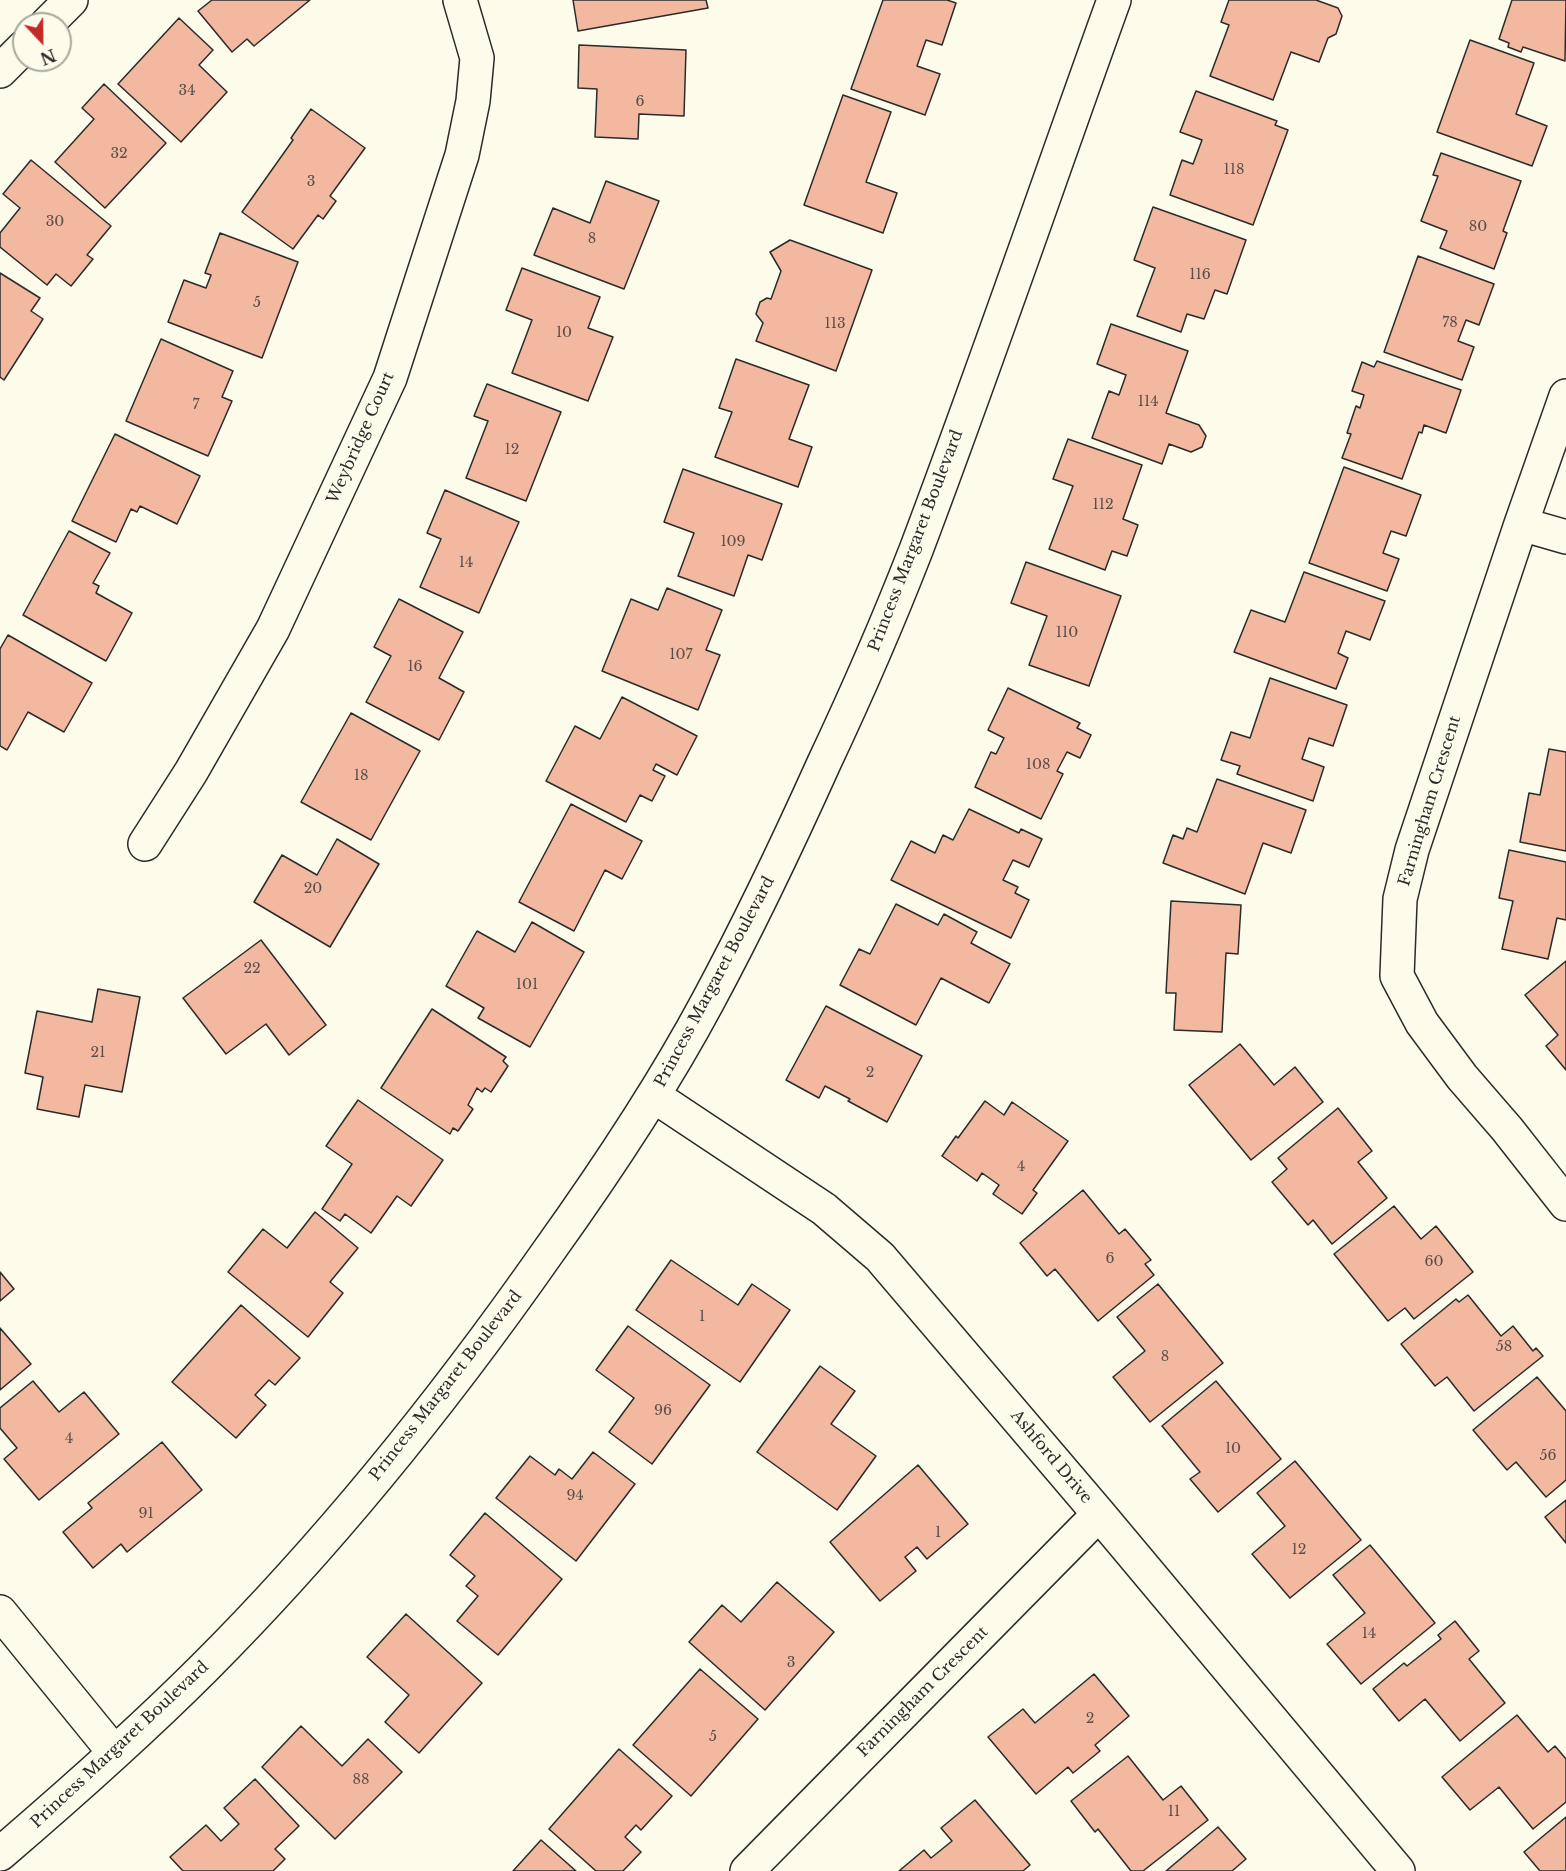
<!DOCTYPE html>
<html>
<head>
<meta charset="utf-8">
<style>
  body { margin:0 }
  #map { position:relative; width:1566px; height:1871px; overflow:hidden; background:#fdfbea; font-family:"Libre Baskerville",serif }
  canvas { display:block }
  .north { position:absolute; left:12px; top:12px; width:60px; height:60px; box-sizing:border-box; background:#fdfbea; border:2px solid #a9a89e; border-radius:50%; rotate:158deg; font-size:16px; font-weight:700; line-height:24px; text-align:center; color:#2b2b2b }
  .north::after { content:''; display:block; margin:auto; width:21px; height:27px; background:#c62828; clip-path:polygon(50% 0,100% 100%,50% 72%,0 100%) }
</style>
</head>
<body>
<div id="map">
<canvas width="1566" height="1871"></canvas>
<div class="north">N</div>
</div>
<script>
const g = document.querySelector('canvas').getContext('2d');
g.lineJoin = 'round';
function fill(path, color) { g.fillStyle = color; g.fill(path, 'evenodd'); }
function trace(path, color, width, dash) { g.strokeStyle = color; g.lineWidth = width; g.lineCap = dash ? 'butt' : 'round'; g.setLineDash(dash || []); g.stroke(path); }
function drawText(font, color, halo, rows, align = 'center') {
  g.font = font + ' "Libre Baskerville",serif'; g.lineWidth = 4.5; g.setLineDash([]); g.textBaseline = 'middle'; g.strokeStyle = halo; g.fillStyle = color; for (const [text, x, y, turn = 0] of rows) {
    g.save(); g.translate(x, y); g.rotate((+turn || 0) * Math.PI / 180); g.textAlign = isNaN(turn) ? turn : align; if (halo) g.strokeText(text, 0, 0); g.fillText(text, 0, 0); g.restore();
  }
}
const building = new Path2D(`
  M212,0H310L254,46L247,39L232,52L198,11Z
  M573,0H706L708,8L578,31Z
  M883,0H947L956,3L942,45L926,40L917,66L940,74L925,115L851,89Z
  M1229,0H1316L1338,8L1342,16L1336,34L1328,38L1319,62L1291,52L1273,100L1210,76L1229,25L1221,22Z
  M1512,0H1566L1565,61L1523,47L1521,52L1508,47L1509,43L1499,39Z
  M179,18L213,50L199,65L227,92L181,142L118,84Z
  M1470,40L1534,63L1516,114L1547,126L1532,166L1437,132Z
  M579,45L686,50L684,116L639,114L638,139L595,137L597,89L578,88Z
  M104,84L166,143L105,208L55,162L94,119L82,108Z
  M1196,91L1277,121L1275,125L1288,130L1253,225L1170,195L1182,160L1193,164L1202,140L1180,132Z
  M843,95L891,112L866,182L897,193L883,233L804,205Z
  M311,109L365,148L330,196L336,201L323,219L318,215L293,249L242,212L293,140L291,138Z
  M1441,153L1521,181L1503,231L1507,233L1494,269L1440,248L1447,231L1421,221L1438,176L1433,175Z
  M31,160L111,226L87,255L93,259L71,286L56,274L47,285L0,247V233L20,208L3,194Z
  M606,181L659,201L624,289L534,255L553,208L590,223Z
  M1153,207L1246,240L1227,294L1215,290L1204,319L1187,314L1181,332L1137,316L1155,268L1134,260Z
  M220,233L298,262L262,358L168,322L184,280L206,288L211,275L205,273Z
  M790,240L872,270L836,371L756,341L763,323L756,314L760,302L767,298L771,299L781,271L770,252Z
  M1418,256L1494,284L1479,325L1466,320L1458,341L1474,347L1462,380L1384,352Z
  M522,268L600,297L588,328L613,337L588,401L512,373L532,320L506,310Z
  M0,273L40,298L31,311L43,319L4,380L0,377Z
  M1111,324L1188,351L1166,413L1199,425L1206,436L1202,447L1191,452L1169,444L1162,464L1092,438L1109,391L1119,395L1126,375L1097,364Z
  M161,339L233,371L222,397L232,401L208,456L126,421Z
  M736,359L809,385L789,439L812,447L798,487L715,457L732,412L719,408Z
  M1377,361L1461,390L1446,433L1424,425L1422,433L1419,432L1402,479L1342,458L1351,434L1347,433L1356,406L1360,408L1364,395L1352,391L1362,362L1374,367Z
  M487,384L561,412L526,501L466,478L488,421L474,416Z
  M115,434L200,476L177,524L140,506L137,512L131,509L116,542L72,521Z
  M1068,439L1142,465L1123,519L1138,525L1127,556L1112,551L1105,570L1049,549L1073,486L1053,479Z
  M1344,467L1421,495L1406,536L1391,531L1383,553L1399,559L1387,591L1309,563Z
  M683,469L782,504L762,560L748,555L734,596L678,576L694,533L664,522Z
  M445,490L519,522L479,613L420,587L441,539L427,533Z
  M69,531L110,553L93,583L99,586L96,593L132,613L106,661L23,615Z
  M1026,562L1121,596L1089,686L1029,665L1047,616L1011,603Z
  M1304,572L1385,601L1370,640L1346,631L1338,653L1348,658L1336,689L1234,652L1251,610L1285,622Z
  M667,588L722,610L706,650L720,655L698,710L602,671L631,599L658,610Z
  M399,599L463,632L439,678L464,692L439,740L366,702L391,656L374,647Z
  M8,635L92,683L64,732L28,712L7,750L0,746V649Z
  M1270,678L1347,705L1333,746L1309,738L1302,759L1324,767L1313,801L1237,774L1240,766L1221,760L1231,732L1250,738Z
  M1008,688L1080,723L1077,728L1091,735L1080,758L1067,752L1057,771L1063,774L1041,819L975,787L991,752L996,754L1004,738L988,730Z
  M622,697L697,736L677,775L656,764L653,770L665,776L652,801L640,795L626,822L546,781L575,726L600,739Z
  M351,713L420,751L371,840L301,802Z
  M1549,749L1566,752V851L1520,842L1529,793L1540,795Z
  M1217,779L1306,810L1291,853L1263,843L1245,894L1163,863L1173,835L1183,839L1187,828L1197,832Z
  M571,804L642,841L622,879L605,870L574,931L519,902Z
  M969,809L1019,833L1021,829L1042,839L1029,867L1013,860L1003,880L1018,887L1015,893L1029,900L1011,938L891,880L911,841L935,853L943,835L953,840Z
  M337,839L379,864L330,947L254,902L282,855L317,875Z
  M1509,850L1566,862V920L1557,918L1548,959L1502,949L1513,901L1499,898Z
  M1171,901L1241,905L1238,954L1226,953L1222,1032L1174,1030L1176,993H1166Z
  M896,904L938,925L944,914L977,932L971,943L1010,964L989,1003L941,978L916,1025L840,985L859,949L870,954Z
  M532,922L584,952L530,1047L478,1018L484,1008L446,986L477,931L515,952Z
  M261,940L326,1025L289,1055L266,1024L226,1054L183,998Z
  M1566,961V1070L1546,1046L1558,1035L1525,995Z
  M98,989L140,997L122,1092L85,1085L79,1117L37,1109L43,1077L25,1073L37,1011L92,1022Z
  M826,1006L922,1056L887,1122L848,1101L850,1099L825,1086L819,1098L786,1080Z
  M432,1009L506,1057L503,1061L508,1066L491,1092L485,1088L482,1092L477,1088L468,1105L473,1109L458,1131L453,1128L450,1134L381,1088Z
  M1240,1044L1274,1085L1295,1067L1323,1102L1251,1160L1189,1085Z
  M358,1100L443,1160L411,1206L397,1196L371,1233L345,1214L340,1221L322,1209L352,1164L326,1146Z
  M985,1101L1004,1115L1012,1102L1068,1141L1033,1190L1037,1193L1022,1214L993,1194L999,1185L982,1173L977,1181L942,1156L956,1136L958,1138Z
  M1338,1108L1372,1151L1358,1162L1387,1198L1332,1244L1313,1220L1308,1225L1272,1182L1287,1169L1278,1158Z
  M1083,1190L1119,1234L1125,1229L1151,1260L1145,1264L1154,1275L1098,1321L1055,1269L1047,1276L1020,1243Z
  M1394,1206L1421,1239L1436,1226L1473,1272L1414,1319L1405,1308L1388,1321L1334,1254Z
  M315,1212L358,1248L330,1282L343,1293L308,1337L228,1272L263,1229L287,1248Z
  M671,1260L738,1305L752,1284L790,1310L740,1382L636,1310Z
  M0,1272L14,1289L0,1301Z
  M1158,1284L1223,1363L1150,1422L1113,1377L1145,1351L1117,1317Z
  M1468,1295L1501,1336L1513,1326L1533,1351L1536,1348L1543,1356L1474,1411L1447,1377L1435,1386L1401,1344L1456,1299L1459,1302Z
  M241,1305L300,1358L275,1385L269,1380L255,1395L266,1405L236,1438L172,1382Z
  M628,1326L710,1385L652,1464L609,1432L634,1398L596,1370Z
  M0,1328L31,1364L0,1390Z
  M820,1366L855,1391L831,1424L876,1456L837,1510L757,1452Z
  M1537,1377L1566,1411V1480L1546,1497L1516,1462L1507,1470L1473,1430Z
  M33,1381L59,1412L84,1392L119,1434L39,1500L4,1459L17,1448L0,1428V1408Z
  M1216,1381L1281,1459L1218,1512L1190,1479L1200,1472L1162,1426Z
  M162,1442L202,1490L127,1552L121,1544L93,1568L63,1532L92,1508L88,1503Z
  M593,1452L635,1484L576,1561L496,1498L530,1456L555,1475L559,1469L572,1479Z
  M1295,1461L1361,1540L1290,1598L1252,1554L1285,1526L1257,1493Z
  M918,1465L968,1524L927,1559L917,1547L905,1557L916,1571L880,1601L830,1542Z
  M1566,1500V1543L1545,1517Z
  M485,1513L562,1579L498,1655L457,1621L478,1596L466,1586L475,1576L450,1555Z
  M1370,1545L1435,1623L1361,1684L1327,1644L1365,1613L1333,1575Z
  M777,1582L834,1632L765,1710L689,1642L722,1605L741,1622Z
  M406,1614L482,1683L419,1753L385,1722L409,1695L367,1657Z
  M1455,1621L1479,1651L1469,1659L1505,1703L1460,1741L1425,1699L1399,1721L1373,1689L1404,1663L1407,1666L1441,1639L1438,1635Z
  M700,1669L758,1719L691,1796L633,1745Z
  M1094,1674L1129,1716L1095,1745L1100,1751L1073,1773L1068,1767L1036,1794L988,1737L1023,1709L1035,1723Z
  M1517,1715L1548,1752L1555,1746L1566,1759V1802L1533,1829L1499,1787L1470,1810L1442,1777Z
  M301,1726L342,1766L368,1739L402,1772L335,1839L262,1767Z
  M619,1749L672,1796L641,1830L636,1825L625,1837L641,1852L623,1871H596L549,1829Z
  M1128,1756L1163,1800L1181,1786L1208,1820L1143,1871H1131L1098,1829L1095,1832L1071,1801Z
  M255,1779L299,1826L275,1849L285,1859L273,1871H183L170,1857L206,1825L221,1841L239,1824L224,1808Z
  M975,1800L1030,1865L1023,1871H899L924,1850L931,1858L952,1841L941,1828Z
  M1566,1817V1871H1540L1524,1852Z
  M1218,1827L1246,1859L1232,1871H1166Z
  M541,1840L576,1871H513Z`);
fill(building, '#f2b8a0');
trace(building, '#2b2b2b', 1.5);
const minor = new Path2D(`
  M47,24L71,0
  M0,71L24,47
  M1566,396L1521,524L1412,850L1400,899L1397,976L1422,1023L1462,1077L1507,1129L1566,1204
  M1521,524L1566,537
  M145,844L191,772L273,629L390,378L462,155L473,101L477,58L460,0
  M654,1096L824,1209L880,1257L1099,1514L1398,1871
  M0,1612L114,1752
  M0,1854C70,1794 139,1733 204,1668C331,1541 445,1399 548,1252C606,1171 661,1089 708,1001C750,923 788,843 824,763C857,693 888,622 916,550C985,368 1048,183 1114,0
  M747,1871L1099,1514`);
trace(minor, '#2b2b2b', 36);
trace(minor, '#fdfbea', 33);
drawText('14px', '#5d4e48', null, [
  ["34",187,91],
  ["6",640,102],
  ["32",119,154],
  ["118",1234,170],
  ["3",311,182],
  ["30",55,222],
  ["80",1478,227],
  ["8",592,239],
  ["116",1200,275],
  ["5",257,303],
  ["78",1450,323],
  ["113",835,324],
  ["10",564,333],
  ["114",1148,402],
  ["7",196,405],
  ["12",512,450],
  ["112",1103,505],
  ["109",733,542],
  ["14",466,563],
  ["110",1067,633],
  ["107",681,655],
  ["16",415,667],
  ["108",1038,765],
  ["18",361,776],
  ["20",313,889],
  ["22",252,969],
  ["101",527,985],
  ["21",98,1053],
  ["2",870,1073],
  ["4",1021,1167],
  ["6",1110,1259],
  ["60",1434,1262],
  ["1",702,1317],
  ["58",1504,1347],
  ["8",1165,1357],
  ["96",663,1411],
  ["4",69,1439],
  ["10",1233,1449],
  ["56",1548,1456],
  ["94",575,1496],
  ["91",146,1514],
  ["1",938,1533],
  ["12",1299,1550],
  ["14",1369,1634],
  ["3",791,1663],
  ["2",1090,1719],
  ["5",713,1737],
  ["88",361,1780],
  ["11",1174,1812]
]);
drawText('16px', '#2b2b2b', '#fdfbea', [
  ["Weybridge Court",361,438,-66],
  ["Princess Margaret Boulevard",916,541,-69],
  ["Farningham Crescent",1430,801,-73],
  ["Princess Margaret Boulevard",715,982,-62],
  ["Princess Margaret Boulevard",446,1386,-52],
  ["Ashford Drive",1051,1457,50],
  ["Farningham Crescent",923,1692,-45],
  ["Princess Margaret Boulevard",120,1745,-43]
]);
</script>
</body>
</html>
